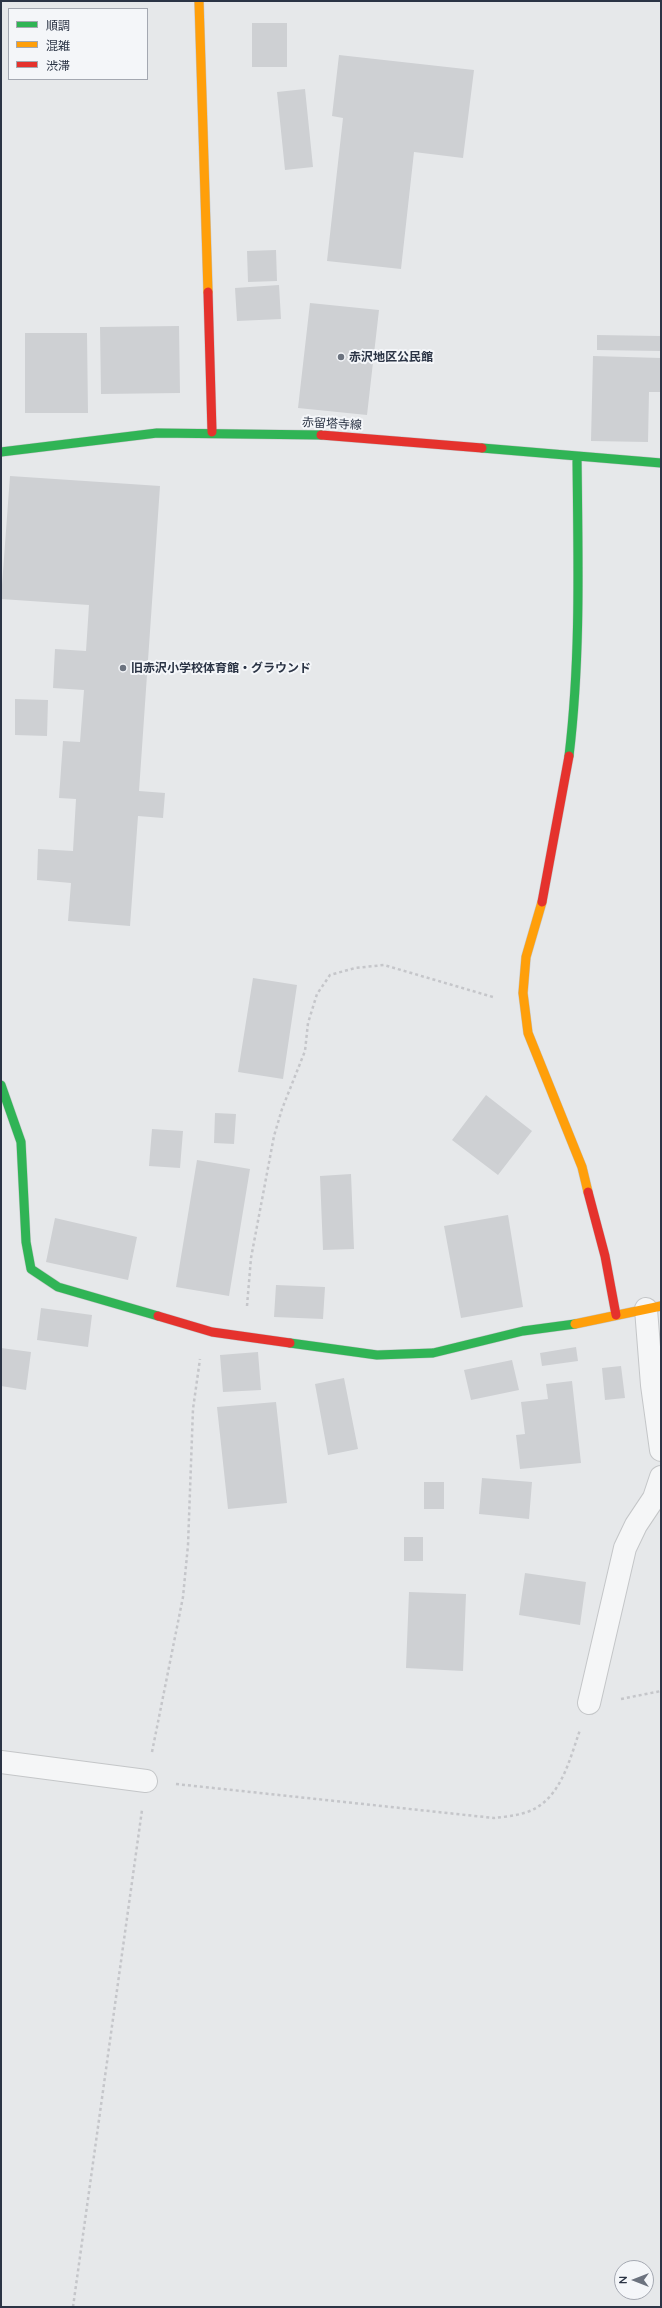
<!DOCTYPE html>
<html>
<head>
<meta charset="utf-8">
<style>
  body { margin:0 }
  #map { position:relative; width:662px; height:2308px; overflow:hidden; background:#e6e8ea; font-family:Quicksand,"Noto Sans JP",sans-serif }
  canvas { display:block }
  .frame { position:absolute; inset:0; border:2px solid #2b3445; pointer-events:none }
  .legend { position:absolute; left:8px; top:8px; width:140px; height:72px; box-sizing:border-box; background:#f4f6f9; border:1px solid #a4a8b1; margin:0; padding:5px 7px; list-style:none; font-size:12px; color:#2b3445 }
  .legend li { display:flex; align-items:center; gap:8px; height:20px }
  .legend b { width:20px; border:1px solid #a4a8b1 }
  .north { position:absolute; left:614px; top:2260px; width:40px; height:40px; box-sizing:border-box; background:#f4f6f9; border:1px solid #a4a8b1; border-radius:50%; rotate:270deg; font-size:11px; font-weight:700; line-height:16px; text-align:center; color:#2b3445 }
  .north::after { content:''; display:block; margin:auto; width:14px; height:18px; background:#6c737f; clip-path:polygon(50% 0,100% 100%,50% 72%,0 100%) }
</style>
</head>
<body>
<div id="map">
<canvas width="662" height="2308"></canvas>
<div class="frame"></div>
<ul class="legend">
<li><b style="height:5px;background:#30b455"></b>順調</li>
<li><b style="height:5px;background:#ff9f0a"></b>混雑</li>
<li><b style="height:5px;background:#e5322d"></b>渋滞</li>
</ul>
<div class="north">N</div>
</div>
<script>
const g = document.querySelector('canvas').getContext('2d');
g.lineJoin = 'round';
function fill(path, color) { g.fillStyle = color; g.fill(path, 'evenodd'); }
function trace(path, color, width, dash) { g.strokeStyle = color; g.lineWidth = width; g.lineCap = dash ? 'butt' : 'round'; g.setLineDash(dash || []); g.stroke(path); }
function drawText(font, color, halo, rows, align = 'center') {
  g.font = font + ' Quicksand,"Noto Sans JP",sans-serif'; g.lineWidth = 4; g.setLineDash([]); g.textBaseline = 'middle'; g.strokeStyle = halo; g.fillStyle = color; for (const [text, x, y, turn = 0] of rows) {
    g.save(); g.translate(x, y); g.rotate((+turn || 0) * Math.PI / 180); g.textAlign = isNaN(turn) ? turn : align; if (halo) g.strokeText(text, 0, 0); g.fillText(text, 0, 0); g.restore();
  }
}
fill(new Path2D(`
  M252,23H287V67H252Z
  M339,55L474,70L463,158L414,152L401,269L327,261L343,118L332,116Z
  M305,89L313,167L285,170L277,92Z
  M276,250L277,281L248,282L247,251Z
  M279,285L281,319L237,321L235,288Z
  M310,303L379,310L367,415L298,408Z
  M179,326L180,393L101,394L100,327Z
  M25,333H87L88,413H25Z
  M597,335L661,336V351L597,350Z
  M593,356L661,358V392H649L648,442L591,441Z
  M10,476L160,486L139,791L165,793L163,818L138,816L130,926L68,921L71,883L37,880L38,849L73,851L76,799L59,798L63,741L80,742L84,690L53,688L55,649L86,651L89,605L1,599Z
  M15,699L48,700L47,736L15,735Z
  M253,978L297,985L283,1079L238,1072Z
  M486,1095L532,1131L498,1175L452,1140Z
  M215,1113L236,1114L234,1144L214,1143Z
  M152,1129L183,1131L180,1168L149,1166Z
  M197,1160L250,1169L229,1296L176,1287Z
  M351,1174L354,1249L323,1250L320,1176Z
  M508,1215L523,1307L461,1318L444,1226Z
  M55,1218L137,1237L128,1280L46,1262Z
  M276,1285L325,1287L323,1319L274,1317Z
  M41,1308L92,1315L88,1347L37,1340Z
  M576,1347L578,1361L542,1366L540,1353Z
  M1,1348L31,1352L26,1390L1,1386Z
  M258,1352L261,1390L223,1392L220,1355Z
  M512,1360L519,1390L471,1400L464,1370Z
  M621,1366L625,1398L605,1400L602,1368Z
  M344,1378L358,1449L328,1455L315,1384Z
  M572,1381L581,1463L520,1469L516,1435L525,1434L521,1402L548,1399L546,1384Z
  M276,1402L287,1503L228,1509L217,1407Z
  M482,1478L532,1482L529,1519L479,1514Z
  M424,1482H444V1509H424Z
  M404,1537H423V1561H404Z
  M525,1573L586,1582L580,1625L519,1615Z
  M409,1592L466,1594L463,1671L406,1668Z`), '#ced0d3');
const street = new Path2D(`
  M646,1309L652,1385L661,1450
  M589,1703L625,1548L636,1525L654,1498L661,1477
  M1,1762L146,1781`);
const fast = new Path2D(`
  M482,448L661,463
  M1,452L157,433L321,435
  M569,756C581,656 578,557 577,457
  M1,1085L21,1142L26,1242L31,1269L58,1287L158,1316
  M290,1343L377,1355L433,1353L523,1331L575,1324`);
const slow = new Path2D(`
  M199,1L208,292
  M542,902L526,957L523,993L528,1033L582,1167L588,1192
  M575,1324L661,1306`);
const jam = new Path2D(`
  M208,292L212,432
  M321,435L482,448
  M542,902L569,756
  M588,1192L605,1256L616,1315
  M158,1316L212,1332L290,1343`);
trace(street, '#c4c6c8', 24);
trace(fast, '#c4c6c8', 10);
trace(slow, '#c4c6c8', 10);
trace(jam, '#c4c6c8', 10);
trace(new Path2D(`
  M247,1306L251,1258L274,1136L282,1109L305,1051L308,1023L317,994L330,975L355,968L384,965L493,997
  M621,1699L661,1691
  M152,1752L183,1597L188,1545L193,1409L200,1359
  M176,1784L494,1818C503,1817 514,1816 524,1813C560,1803 569,1761 580,1730
  M73,2307L142,1810`), '#c5c6ca', 2.5, [3, 3]);
trace(street, '#f5f6f7', 22);
trace(fast, '#30b455', 9);
trace(slow, '#ff9f0a', 9);
trace(jam, '#e5322d', 9);
for (const [x, y, r, color] of [
  [341,357,4,"#6c737f"],
  [123,668,4,"#6c737f"]
]) { const dot = new Path2D(); dot.arc(x, y, r, 0, 2 * Math.PI); g.fillStyle = color; g.fill(dot); trace(dot, '#f4f6f9', 1.5); }
drawText('bold 12px', '#2b3445', '#f4f6f9', [
  ["赤沢地区公民館",349,357],
  ["旧赤沢小学校体育館・グラウンド",131,668]
], 'left');
drawText('12px', '#2b3445', '#f4f6f9', [
  ["赤留塔寺線",332,424,3]
]);
</script>
</body>
</html>
